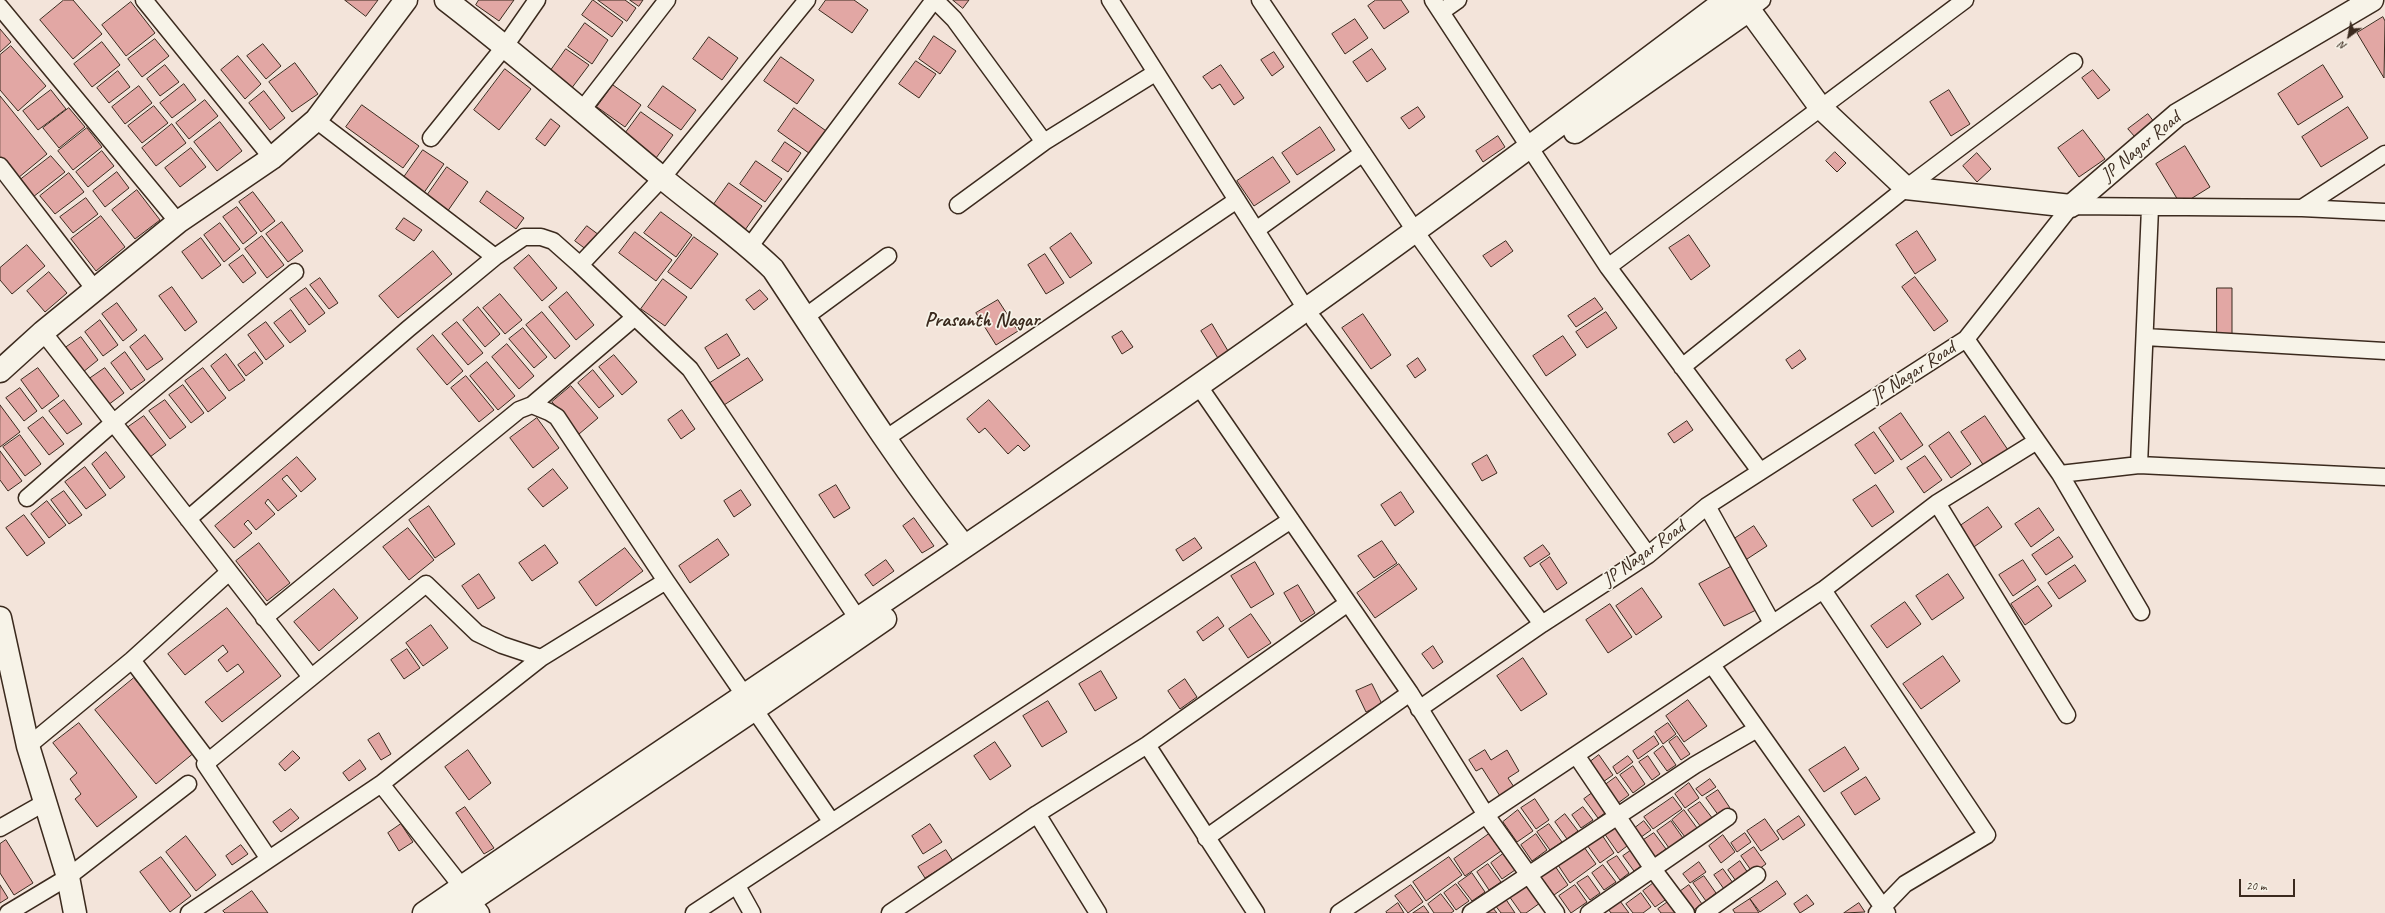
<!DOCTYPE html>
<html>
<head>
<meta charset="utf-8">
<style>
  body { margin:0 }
  #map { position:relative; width:2385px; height:913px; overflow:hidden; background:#f3e4da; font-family:Caveat,sans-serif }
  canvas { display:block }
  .north { position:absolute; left:2329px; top:16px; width:40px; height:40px; -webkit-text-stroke:3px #f7f3e8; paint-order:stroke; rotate:212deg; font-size:11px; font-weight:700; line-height:16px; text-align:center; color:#3b2a1e }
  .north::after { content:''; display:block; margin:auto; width:14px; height:18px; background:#3b2a1e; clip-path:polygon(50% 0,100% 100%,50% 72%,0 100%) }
  .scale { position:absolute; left:2239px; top:879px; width:56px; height:18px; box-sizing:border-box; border:2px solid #3b2a1e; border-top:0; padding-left:5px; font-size:12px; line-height:14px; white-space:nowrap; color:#3b2a1e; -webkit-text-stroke:3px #f7f3e8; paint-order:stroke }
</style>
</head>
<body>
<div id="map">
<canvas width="2385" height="913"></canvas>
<div class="north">N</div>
<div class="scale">20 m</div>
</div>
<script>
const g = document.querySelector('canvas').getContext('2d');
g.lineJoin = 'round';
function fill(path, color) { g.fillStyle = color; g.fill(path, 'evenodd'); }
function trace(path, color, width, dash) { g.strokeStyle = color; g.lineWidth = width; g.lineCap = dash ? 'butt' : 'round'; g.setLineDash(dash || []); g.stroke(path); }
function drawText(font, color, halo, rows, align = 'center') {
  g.font = font + ' Caveat,sans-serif'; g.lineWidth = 3.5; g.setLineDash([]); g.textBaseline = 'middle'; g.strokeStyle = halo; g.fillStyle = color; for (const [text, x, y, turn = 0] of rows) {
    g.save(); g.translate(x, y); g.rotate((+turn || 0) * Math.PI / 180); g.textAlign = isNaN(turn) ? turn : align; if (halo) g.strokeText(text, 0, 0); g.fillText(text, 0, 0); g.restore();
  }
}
const building = new Path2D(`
  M64,0H73L102,34L73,59L40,20Z
  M345,0H378L366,16Z
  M479,0H514L499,21L476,5Z
  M593,0L623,22L612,37L582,15Z
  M598,0H625L636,8L627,21Z
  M630,0H643L639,6Z
  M826,0H854L868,10L852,33L819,10Z
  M953,0H969L963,8Z
  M1376,0H1401L1409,12L1384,29L1368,6Z
  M131,2L155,33L126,56L102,25Z
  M2383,17L2385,21L2384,78L2357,33Z
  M1355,19L1368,38L1345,54L1332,34Z
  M585,23L608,40L592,64L568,47Z
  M0,29L11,42L0,52Z
  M934,36L956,51L940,74L919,59Z
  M709,37L738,58L722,80L693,59Z
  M155,39L169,56L142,77L128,59Z
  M102,42L120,65L92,87L74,64Z
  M263,44L281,66L266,79L247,56Z
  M11,46L46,86L18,111L0,90V55Z
  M566,49L589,65L571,89L549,73Z
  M1372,49L1386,69L1367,82L1353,62Z
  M1274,52L1284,67L1272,76L1261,60Z
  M238,56L261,84L245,99L221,70Z
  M781,57L814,80L797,104L764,81Z
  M916,61L936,74L919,98L899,84Z
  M295,63L318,94L292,112L269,82Z
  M165,65L179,82L160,96L147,79Z
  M1221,65L1244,98L1234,105L1220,84L1212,89L1203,77Z
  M2323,65L2343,97L2298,125L2278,94Z
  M505,69L531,89L499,130L474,110Z
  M2093,70L2110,90L2098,99L2082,78Z
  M118,71L130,87L109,103L97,88Z
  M184,84L196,100L172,118L160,103Z
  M613,85L641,105L625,127L597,107Z
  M139,86L152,103L125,124L112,107Z
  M663,86L696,110L681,130L648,107Z
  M51,90L66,109L38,130L23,111Z
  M1949,90L1970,124L1951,136L1930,102Z
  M264,91L285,118L270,130L249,103Z
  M0,96L47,154L18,178L0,157Z
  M205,100L218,116L189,139L176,123Z
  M362,105L419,146L403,168L346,127Z
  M154,106L168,123L142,143L128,126Z
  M1418,107L1425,117L1409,129L1401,118Z
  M2348,107L2368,138L2321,167L2302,137Z
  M69,108L85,127L59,148L43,128Z
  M794,108L829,133L813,156L778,131Z
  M641,112L673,135L656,158L624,135Z
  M2148,114L2155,123L2135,137L2128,129Z
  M551,119L560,126L545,146L536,139Z
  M220,122L242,151L217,171L194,142Z
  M172,124L186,143L156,166L142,148Z
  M1320,127L1335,150L1297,175L1282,153Z
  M87,128L102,147L73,170L58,151Z
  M2083,130L2105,159L2079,177L2058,148Z
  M1498,136L1505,147L1483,162L1476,151Z
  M785,142L801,153L788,172L772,161Z
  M2185,146L2210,187L2181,205L2156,164Z
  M191,148L206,167L180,187L165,168Z
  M423,150L444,164L423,194L402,180Z
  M102,151L114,166L88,187L76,172Z
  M1835,152L1846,163L1837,172L1826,161Z
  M1977,153L1991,169L1977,182L1963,166Z
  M51,156L65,172L33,197L20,180Z
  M1273,157L1290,182L1254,206L1237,181Z
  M756,161L782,179L765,202L740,184Z
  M447,167L468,182L447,212L426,197Z
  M117,172L129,188L105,207L93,191Z
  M69,173L84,192L55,214L40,196Z
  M729,183L762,206L745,230L712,207Z
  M137,190L160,220L135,239L112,210Z
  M487,191L524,218L516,229L480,202Z
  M253,192L275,221L261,232L239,202Z
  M86,198L98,214L73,233L60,217Z
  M237,207L257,233L243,244L223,217Z
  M661,212L692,235L676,257L644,233Z
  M101,216L125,247L96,271L71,239Z
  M404,218L422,230L414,241L396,229Z
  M282,222L303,251L288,262L266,234Z
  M220,223L240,249L224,262L204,235Z
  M587,226L599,235L587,250L575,241Z
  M1917,231L1936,260L1915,274L1896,245Z
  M635,232L672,260L656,281L619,253Z
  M1071,233L1092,263L1070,278L1050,248Z
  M1689,235L1710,266L1691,280L1669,248Z
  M262,236L284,265L267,278L245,249Z
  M694,237L718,254L691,289L668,272Z
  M201,238L221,265L202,279L182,252Z
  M1506,241L1513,251L1491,267L1483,256Z
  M27,245L45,266L12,294L0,280V268Z
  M433,251L452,274L398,318L379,296Z
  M1045,254L1064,283L1046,294L1028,265Z
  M243,255L256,273L243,283L229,265Z
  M529,255L557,288L542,301L514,268Z
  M49,272L67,293L45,312L27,291Z
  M1915,277L1948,321L1934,331L1902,287Z
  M320,278L338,303L329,309L310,285Z
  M663,279L687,297L665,326L641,309Z
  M172,287L197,322L185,331L159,296Z
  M306,288L325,313L309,325L290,299Z
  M2217,288H2232V339H2217Z
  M760,290L768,299L754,310L746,300Z
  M567,292L594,325L576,340L549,307Z
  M500,294L522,320L505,334L483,308Z
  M1595,298L1603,309L1576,327L1568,316Z
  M998,300L1018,331L996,345L976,313Z
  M117,303L137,330L123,341L102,314Z
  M478,307L500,334L485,347L463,320Z
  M291,310L306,331L290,343L274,323Z
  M542,312L570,346L555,359L526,325Z
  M1606,312L1617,328L1587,348L1576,332Z
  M1363,314L1391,355L1371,369L1342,328Z
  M100,320L118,345L103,356L85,332Z
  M266,322L284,346L266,360L248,335Z
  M457,322L483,353L468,365L442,334Z
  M1212,324L1231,356L1221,363L1201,331Z
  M523,328L547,357L534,368L509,339Z
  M1122,331L1133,347L1122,354L1112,337Z
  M727,334L740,355L718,369L705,348Z
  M145,335L163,359L147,370L130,347Z
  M433,335L463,371L447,385L417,349Z
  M1563,336L1576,355L1546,376L1533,356Z
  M81,337L98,360L83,372L65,348Z
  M507,344L534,376L519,389L492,357Z
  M1800,350L1806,359L1792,369L1786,360Z
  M125,352L145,380L131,390L111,363Z
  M255,352L263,363L246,376L238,365Z
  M226,354L245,380L229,391L211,366Z
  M614,355L637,382L622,395L599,367Z
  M748,358L763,380L724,405L710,383Z
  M1418,358L1426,370L1415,378L1407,366Z
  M487,362L515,396L498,410L470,376Z
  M38,368L59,396L42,409L21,380Z
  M105,368L124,393L108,405L89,379Z
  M203,368L226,398L208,412L185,381Z
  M593,370L614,396L599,408L578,383Z
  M466,376L494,410L479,422L451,388Z
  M183,385L204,413L191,423L169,395Z
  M571,386L598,418L579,434L552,402Z
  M20,388L37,411L24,421L6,398Z
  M64,400L82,424L67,434L49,411Z
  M165,400L186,427L170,439L149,411Z
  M989,400L1030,446L1024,451L1018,445L1008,454L985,428L979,433L967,419Z
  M0,405L20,432L0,447Z
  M682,410L695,429L681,439L668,420Z
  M1901,413L1923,445L1901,460L1879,428Z
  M144,416L166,445L146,460L124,430Z
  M1985,416L2008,450L1984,466L1961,432Z
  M43,417L64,444L49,455L28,428Z
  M537,418L559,448L533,468L510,438Z
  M1687,421L1693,430L1674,443L1668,434Z
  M1874,432L1894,461L1875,474L1855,445Z
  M1949,432L1971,464L1951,478L1929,446Z
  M20,435L41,464L25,476L3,447Z
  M0,451L22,481L8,491L0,480Z
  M106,452L125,477L110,489L92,464Z
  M1487,455L1497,473L1482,481L1472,464Z
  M1925,456L1942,480L1924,493L1907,468Z
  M297,457L316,479L301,492L287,475L282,479L297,496L278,511L268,499L265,503L275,514L256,530L248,520L244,524L252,533L234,548L215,526Z
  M85,467L106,495L86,509L65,482Z
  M553,469L568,488L543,507L528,489Z
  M836,485L850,508L834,518L819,495Z
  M1876,485L1894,512L1872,527L1853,500Z
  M741,490L751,505L734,517L724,501Z
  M64,491L82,515L69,524L51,500Z
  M1401,492L1414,512L1395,526L1381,505Z
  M47,501L66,525L49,538L31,514Z
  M429,506L455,544L435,558L409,520Z
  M1988,507L2002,527L1971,549L1957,528Z
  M2039,508L2054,530L2031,547L2015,524Z
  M24,515L45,543L27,556L6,528Z
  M914,518L934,546L922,553L903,526Z
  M1754,526L1767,546L1744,561L1731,541Z
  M408,528L434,560L409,580L383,547Z
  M2059,537L2073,557L2046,575L2032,555Z
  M1195,538L1202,548L1183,561L1176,550Z
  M718,539L729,555L690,583L679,566Z
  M1382,541L1397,563L1374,578L1358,556Z
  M259,543L290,583L267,601L236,561Z
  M545,545L558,563L532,581L519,563Z
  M1543,545L1550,554L1530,567L1524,558Z
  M625,548L643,571L596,606L579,582Z
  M1550,557L1567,583L1557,590L1540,564Z
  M886,560L894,571L873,586L865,575Z
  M2023,560L2036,580L2013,596L1999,575Z
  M1255,562L1274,594L1251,608L1231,576Z
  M1399,564L1417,589L1375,618L1357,593Z
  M1734,565L1760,608L1724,626L1699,584Z
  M2075,565L2086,581L2059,599L2048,583Z
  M479,574L495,598L478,609L462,586Z
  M1948,574L1964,598L1932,620L1916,596Z
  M1298,585L1315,613L1301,622L1284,593Z
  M2038,586L2052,606L2025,625L2011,604Z
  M1642,588L1662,617L1636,635L1616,606Z
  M334,589L358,618L319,651L294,622Z
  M1905,602L1921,624L1887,648L1871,626Z
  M1610,604L1632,637L1608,653L1586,620Z
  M227,608L281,676L222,722L205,702L244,672L238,664L227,672L218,660L228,652L223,645L185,675L168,654Z
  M1251,614L1271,643L1248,658L1229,629Z
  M1218,617L1224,626L1203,641L1197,632Z
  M431,625L448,648L423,666L406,643Z
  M1433,646L1443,662L1433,669L1422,654Z
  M407,649L420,668L404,679L391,660Z
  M1943,656L1960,681L1921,709L1903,684Z
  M1523,658L1547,694L1521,711L1497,676Z
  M1101,671L1117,698L1095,711L1079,684Z
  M134,678L195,752L156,784L95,710Z
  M1185,679L1197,697L1180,709L1168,691Z
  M1372,684L1382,704L1366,712L1356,691Z
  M1688,700L1707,726L1684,742L1666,716Z
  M1048,701L1067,732L1042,747L1023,716Z
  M79,723L137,797L97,827L75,799L81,794L70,779L77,773L53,743Z
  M1668,723L1676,734L1663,744L1655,732Z
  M379,733L391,754L381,760L368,740Z
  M1654,736L1659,744L1638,759L1633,751Z
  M1677,736L1690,754L1681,760L1669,742Z
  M995,742L1011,766L990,780L974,756Z
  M1663,746L1676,765L1667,771L1654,753Z
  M1845,747L1859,769L1824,792L1809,770Z
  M468,750L491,783L469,800L445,767Z
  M1485,750L1491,760L1507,750L1519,771L1508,778L1514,787L1500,796L1482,768L1476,771L1469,760Z
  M293,751L300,758L285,771L279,764Z
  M1599,755L1613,775L1600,784L1586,765Z
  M1628,756L1633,762L1617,774L1613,767Z
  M1648,756L1660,774L1652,780L1639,762Z
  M360,760L366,769L349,781L343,773Z
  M1633,766L1645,784L1633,793L1620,775Z
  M1616,777L1629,795L1614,806L1601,788Z
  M1866,777L1880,799L1855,815L1841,793Z
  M1710,779L1716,787L1702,796L1696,789Z
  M1689,783L1699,798L1685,808L1675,794Z
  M1718,790L1730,808L1719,816L1706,798Z
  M1595,791L1609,810L1598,818L1584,799Z
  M1673,797L1682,809L1653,829L1644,817Z
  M1535,799L1549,820L1536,829L1521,808Z
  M1700,802L1713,819L1701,827L1688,810Z
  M465,807L494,848L484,854L456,813Z
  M1583,807L1593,820L1581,828L1572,815Z
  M291,809L299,818L281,832L273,822Z
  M1518,810L1533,831L1517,842L1503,822Z
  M1684,810L1697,828L1685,837L1672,820Z
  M1565,814L1578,831L1567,839L1555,822Z
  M1799,816L1805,825L1783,840L1777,831Z
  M1765,819L1779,839L1761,851L1747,831Z
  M1644,821L1651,830L1637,840L1631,831Z
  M1671,821L1683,838L1669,848L1657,831Z
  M401,824L413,842L399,851L388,833Z
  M930,824L942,842L923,854L912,836Z
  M1549,824L1562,842L1550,850L1537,832Z
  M1618,824L1631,843L1618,853L1604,833Z
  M1654,833L1666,849L1651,860L1639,843Z
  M1745,833L1751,842L1737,852L1731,843Z
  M1489,834L1501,851L1465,876L1454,859Z
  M1536,834L1547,850L1532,861L1521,845Z
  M1602,835L1614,853L1600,863L1587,845Z
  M1723,835L1735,852L1721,863L1709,846Z
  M186,836L216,875L196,891L166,852Z
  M6,840L33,883L14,895L0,873V844Z
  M241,845L248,854L232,865L226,856Z
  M1584,847L1596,864L1570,883L1558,865Z
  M1636,847L1647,862L1634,871L1623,856Z
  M1754,847L1766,864L1753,873L1741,856Z
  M946,850L953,861L925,878L918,867Z
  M1503,854L1515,870L1502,879L1491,863Z
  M1617,856L1629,873L1620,880L1607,862Z
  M161,857L191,896L170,912L140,872Z
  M1449,857L1462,875L1426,901L1413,882Z
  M1740,861L1748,873L1736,881L1728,870Z
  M1699,862L1706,872L1690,883L1683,874Z
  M1488,864L1501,882L1489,890L1477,872Z
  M1603,865L1616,882L1604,890L1592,873Z
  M1555,866L1568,885L1554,895L1540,876Z
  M1723,869L1733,883L1724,889L1714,875Z
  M1472,873L1485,892L1472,901L1458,883Z
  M1588,876L1600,893L1590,900L1577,883Z
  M1704,876L1716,893L1706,901L1693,883Z
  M1659,879L1671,896L1655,907L1643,891Z
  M1777,881L1786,894L1760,912L1750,899Z
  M1456,884L1469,901L1456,910L1444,893Z
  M1526,884L1540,903L1526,913H1521L1509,896Z
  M0,885L8,898L0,903Z
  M1411,885L1423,902L1408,913L1395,896Z
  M1575,885L1587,902L1571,913L1559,896Z
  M1689,885L1702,904L1691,912L1678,893Z
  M252,891L268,913H225L223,911Z
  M1641,893L1651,907L1643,913H1633L1626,904Z
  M1441,894L1454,911L1451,913H1434L1428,904Z
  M1807,895L1814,904L1800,913L1794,904Z
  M1505,898L1515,913H1501L1495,905Z
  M1672,899L1681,913H1661L1658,909Z
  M1750,899L1759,913H1735L1733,910Z
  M1620,901L1629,913H1611L1608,909Z
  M1398,903L1404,913H1387L1386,912Z
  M1859,903L1865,912L1844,913Z
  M1424,906L1429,913H1413Z
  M1492,907L1497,913H1483Z`);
fill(building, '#e2a7a4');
trace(building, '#3b2a1e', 1);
const street = new Path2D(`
  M144,0L272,158
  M935,0L954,19L1044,142
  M1110,0L1306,309
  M1260,0L1422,241L1648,555
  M1433,0L1608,267L1760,471
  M0,7L178,222
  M1749,10L1762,0
  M1441,12L1458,0
  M582,110L667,0
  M316,120L495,257
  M431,138L505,46L537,0
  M0,166L96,291
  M958,205L1044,142L1155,73
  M2302,208L2385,154
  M1256,230L1363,153
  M750,246L934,0
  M580,265L662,178L807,0
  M1608,267L1965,0
  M805,317L888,256
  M1314,320L1542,624
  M43,332L311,677
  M2145,337L2385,351
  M1966,339L2060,474L2141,612
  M1682,367L1906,188L2074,62
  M1198,385L1410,693L1486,815L1556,913
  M532,405L635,317
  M885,439L1237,200
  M2139,465L2150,208
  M2060,474L2139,465L2385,477
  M27,498L113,423L295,272
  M1937,503L2067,715
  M1707,506L1772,623
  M188,519L408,329L495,257L524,237H541L553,241L580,265L690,369L858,619
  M1823,590L1987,835L1905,884L1877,913
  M264,618L519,410L532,405L549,412L557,417L666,581L831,821
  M132,660L209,762
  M1712,665L1887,913
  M1419,709L1542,624L1648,555L1707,506L1966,339L2071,206L2302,208L2385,212
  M1147,745L1256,913
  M28,746L132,660L229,572
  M1576,755L1653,869L1686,913
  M381,784L462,887
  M1037,814L1098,913
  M0,828L44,803
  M1206,838L1410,693
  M269,859L205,764L426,584L477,633L502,645L541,658
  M737,886L752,913
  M471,900L481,913
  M8,913L68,877L188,784
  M189,913L381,784L541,658L666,581
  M694,913L1291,520
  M890,913L1037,814L1147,745L1348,603
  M1339,913L1823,590L1937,503L2037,441
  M1471,913L1695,765L1757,729
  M1589,913L1728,817
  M1704,913L1757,875`);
const secondary = new Path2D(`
  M446,0C519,56 589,117 661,177C698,208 738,235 773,269C835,362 894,458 964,546
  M1742,0L1820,107L1906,188L2071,206L2177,115L2372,0
  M1575,132L1749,10
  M0,371L43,332L178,222L272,158L316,120L406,0
  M0,618L28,746L68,877L75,913
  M424,913C718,710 1018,516 1308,308C1449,208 1588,104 1726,0
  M452,913L755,709L885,619`);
trace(street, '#3b2a1e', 19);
trace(secondary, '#3b2a1e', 25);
trace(street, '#f7f3e8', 16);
trace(secondary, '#f7f3e8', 22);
drawText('19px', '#3b2a1e', '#f7f3e8', [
  ["JP Nagar Road",2141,147,-40],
  ["JP Nagar Road",1913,373,-33],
  ["JP Nagar Road",1644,554,-36]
]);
drawText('bold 20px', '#3b2a1e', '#f7f3e8', [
  ["Prasanth Nagar",982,321]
]);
</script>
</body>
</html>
